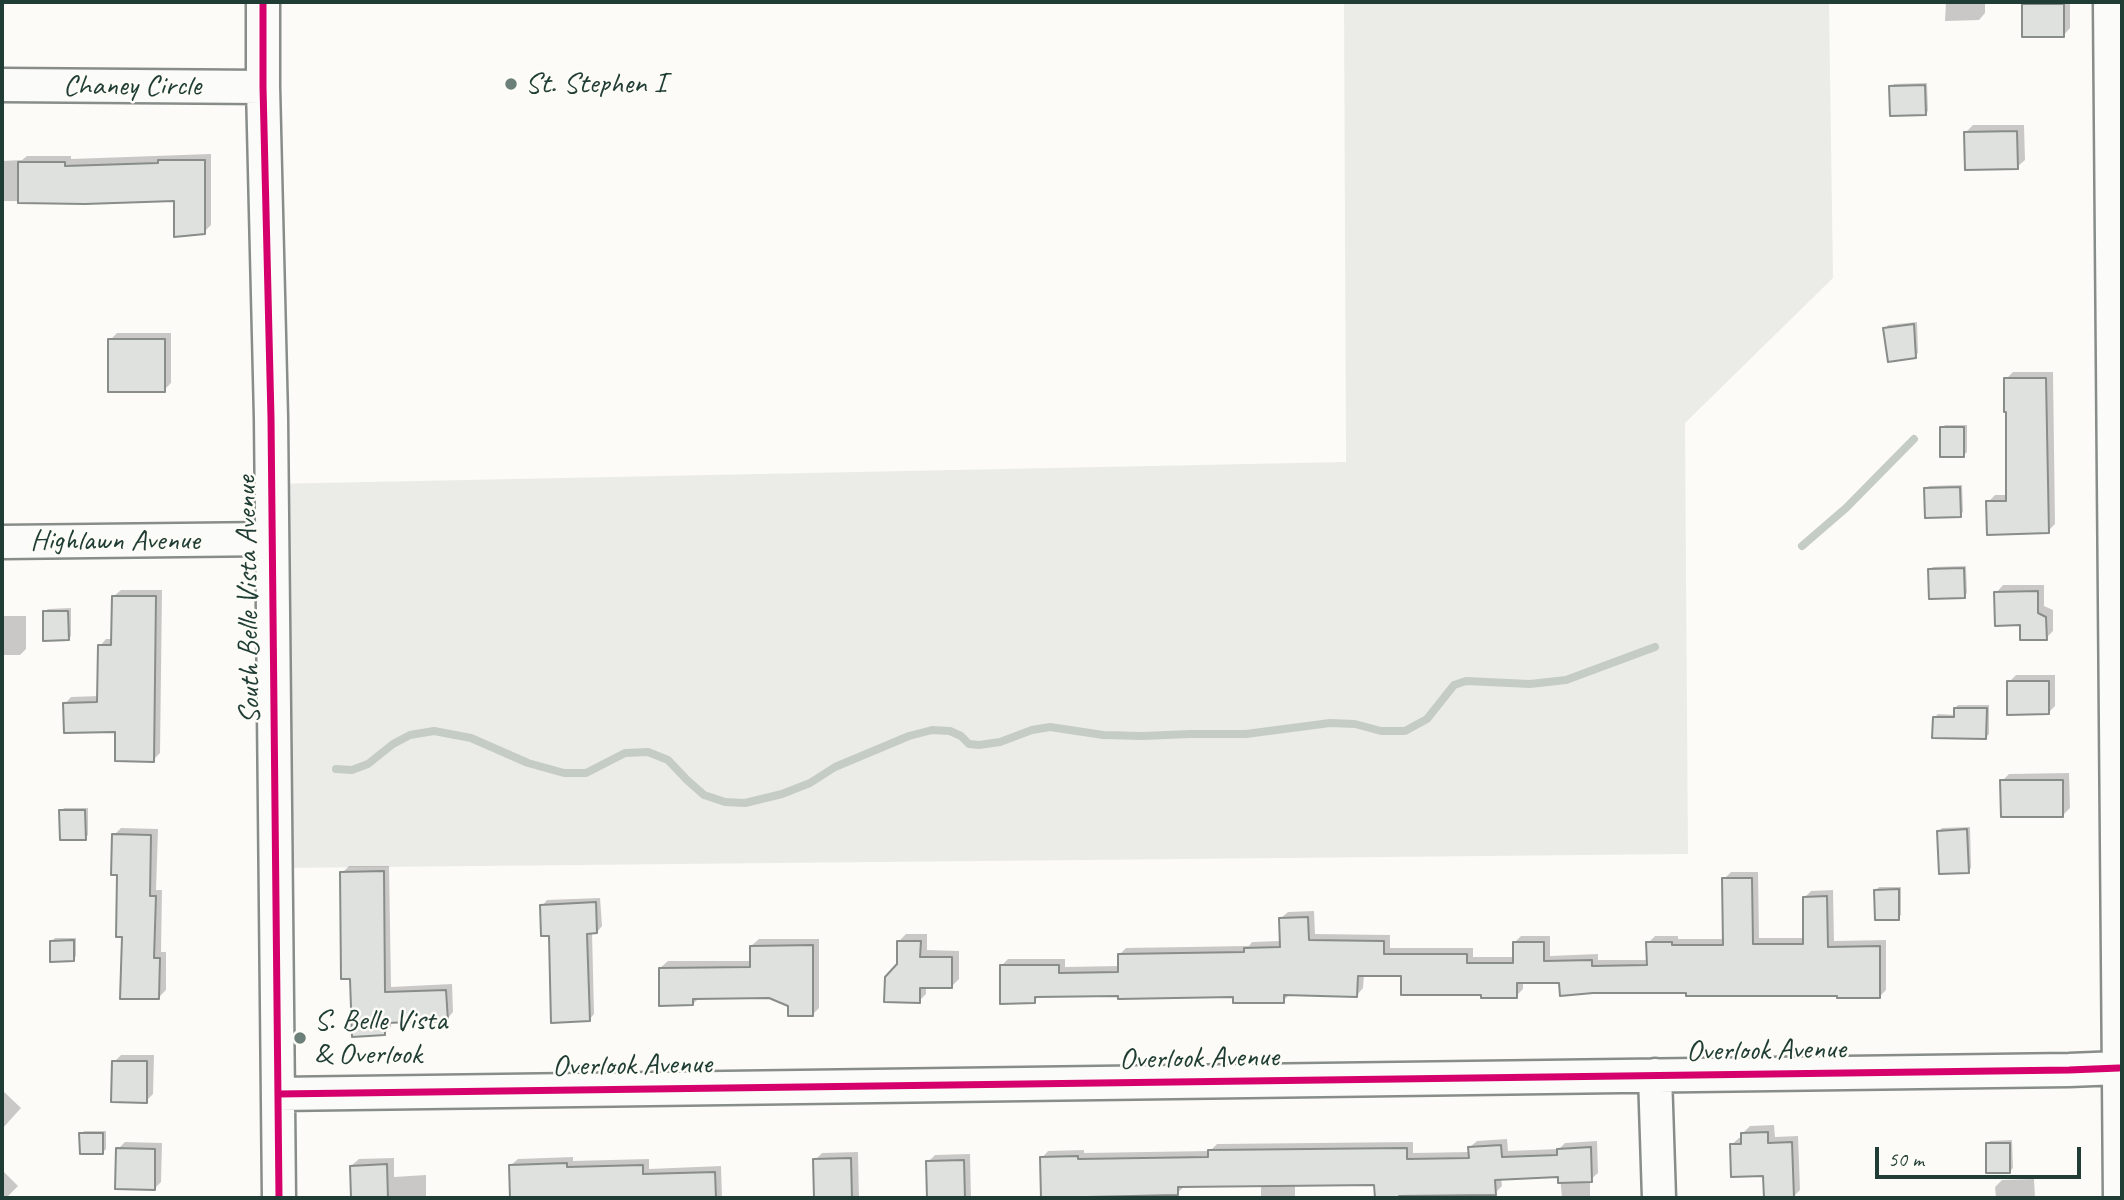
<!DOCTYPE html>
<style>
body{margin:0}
#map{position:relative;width:2124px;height:1200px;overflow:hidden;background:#fcfbf8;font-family:Caveat,sans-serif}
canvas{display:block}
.frame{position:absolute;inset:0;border:4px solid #1f3d34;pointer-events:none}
.scale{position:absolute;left:1875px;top:1147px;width:206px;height:32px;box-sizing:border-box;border:4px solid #1f3d34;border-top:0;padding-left:9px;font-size:21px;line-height:24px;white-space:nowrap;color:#1f3d34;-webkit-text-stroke:5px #fdfcf7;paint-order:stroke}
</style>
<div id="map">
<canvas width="2124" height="1200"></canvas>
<div class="frame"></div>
<div class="scale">50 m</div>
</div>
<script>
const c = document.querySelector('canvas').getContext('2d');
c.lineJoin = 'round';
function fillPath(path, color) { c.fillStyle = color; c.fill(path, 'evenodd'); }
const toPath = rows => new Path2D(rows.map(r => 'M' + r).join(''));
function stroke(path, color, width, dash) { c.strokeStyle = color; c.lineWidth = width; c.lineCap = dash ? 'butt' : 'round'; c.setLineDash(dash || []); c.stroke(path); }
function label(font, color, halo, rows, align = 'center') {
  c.font = font + ' Caveat,sans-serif'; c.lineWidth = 5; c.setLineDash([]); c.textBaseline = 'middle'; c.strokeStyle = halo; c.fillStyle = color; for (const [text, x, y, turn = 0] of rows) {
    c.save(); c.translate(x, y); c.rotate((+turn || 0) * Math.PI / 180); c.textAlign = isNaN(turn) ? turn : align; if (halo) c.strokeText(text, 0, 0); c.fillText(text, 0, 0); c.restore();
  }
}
const green = toPath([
 [1344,2,1829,2,1833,278,1685,423,1688,854,275,868,270,484,1346,462]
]);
const shadow = toPath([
 [1946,2,1985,2,1985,13,1979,20,1945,21],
 [2026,2,2070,2,2070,28,2063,36,2023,5],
 [1927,83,1928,111,1925,114,1891,87,1894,84],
 [1973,125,2024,125,2025,160,2017,167,1965,133],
 [211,154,211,225,204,232,175,199,85,202,2,201,2,161,22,160,27,156,71,156,71,159],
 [1917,322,1918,353,1915,356,1885,329,1888,325],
 [117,333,171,333,171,383,164,390,110,340],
 [2013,372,2053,372,2055,524,2048,531,1988,502,1995,495,2008,495,2006,379],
 [1945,425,1967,425,1967,452,1964,455,1942,428],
 [1962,485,1963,512,1960,515,1926,489,1929,486],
 [1966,566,1967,593,1964,597,1930,570,1933,567],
 [2003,585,2044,585,2044,606,2053,610,2053,631,2046,638,2022,624,1996,593],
 [121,590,162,590,160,753,153,760,117,730,65,704,71,697,99,696,100,646,106,639,113,639,114,596],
 [71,608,71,636,68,639,44,612,48,609],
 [2,616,26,616,26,649,20,655,2,655],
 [2016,675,2055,675,2055,706,2048,713,2009,682],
 [1958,705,1989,705,1989,734,1986,737,1935,717,1938,714,1955,715,1955,708],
 [2069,773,2070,808,2063,815,2002,781,2009,774],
 [64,808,88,808,88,835,85,838,61,811],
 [1970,827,1971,868,1968,871,1939,831,1942,828],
 [121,828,158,829,156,890,162,890,161,952,166,952,166,990,159,997,123,935,114,835],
 [349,866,389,866,391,987,452,984,453,1012,447,1019,391,1021,391,1027,384,1034,352,977,342,873],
 [1731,872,1758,872,1759,938,1805,938,1805,897,1811,891,1833,890,1834,941,1886,940,1886,990,1880,996,1688,992,1561,981,1523,981,1523,989,1516,996,1483,993,1403,975,1364,974,1363,988,1357,995,1291,993,1283,1001,1235,995,1040,995,1034,1001,1001,966,1008,959,1065,959,1065,967,1120,966,1120,954,1126,948,1249,946,1252,942,1281,941,1281,918,1288,912,1314,911,1315,934,1390,935,1390,948,1473,948,1473,957,1514,957,1514,943,1521,936,1550,936,1550,956,1598,954,1598,960,1648,960,1648,943,1655,936,1678,936,1678,939,1725,939,1724,879],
 [1879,887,1901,887,1901,915,1898,918,1876,890],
 [600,898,602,926,597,932,592,932,594,1014,589,1020,550,934,542,906,547,900],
 [906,934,927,934,927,950,959,951,959,979,952,986,926,986,926,994,919,1001,898,964,899,941],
 [55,938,76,938,76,956,73,960,52,941],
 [759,939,819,939,819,1008,812,1015,769,996,699,998,693,1004,660,968,668,961,751,961,751,946],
 [121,1055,154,1055,153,1094,146,1101,114,1062],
 [2,1090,21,1108,2,1129],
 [1774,1125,1775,1137,1798,1136,1800,1190,1793,1197,1731,1145,1739,1138,1743,1138,1743,1133,1750,1126],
 [84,1131,106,1131,106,1149,103,1152,81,1134],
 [1507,1139,1508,1151,1559,1149,1565,1143,1597,1141,1598,1173,1590,1180,1590,1198,1562,1198,1560,1176,1501,1178,1502,1186,1495,1193,1405,1194,1405,1198,1376,1198,1376,1183,1295,1185,1295,1198,1261,1198,1261,1185,1185,1186,1177,1193,1085,1195,1084,1198,1043,1198,1042,1158,1048,1151,1084,1150,1084,1153,1210,1151,1217,1144,1413,1142,1413,1153,1470,1152,1470,1147,1477,1141],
 [2012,1140,2013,1168,2010,1171,1987,1144,1990,1141],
 [125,1142,162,1143,161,1182,154,1189,118,1149],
 [858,1152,859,1198,816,1198,815,1160,822,1153],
 [970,1154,971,1198,929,1198,928,1162,935,1155],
 [573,1157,573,1161,649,1159,649,1169,721,1166,722,1198,512,1198,511,1165,518,1159],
 [394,1158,394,1177,426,1175,426,1198,353,1198,351,1166,359,1159],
 [2,1170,18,1186,6,1198,2,1198],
 [2034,1179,2035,1198,1996,1198,1995,1187,2002,1180]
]);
const stream = toPath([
 [1802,546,1846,508,1914,439],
 [336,769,352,770,368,764,393,744,410,735,434,731,471,738,528,763,564,773,586,773,625,753,648,752,668,760,687,780,704,795,725,802,745,803,782,794,810,783,835,767,909,736,932,730,950,731,961,736,969,744,979,745,1000,742,1032,730,1050,727,1103,735,1142,736,1190,734,1246,734,1330,723,1355,724,1381,731,1405,731,1427,719,1454,685,1466,681,1530,684,1566,680,1655,647]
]);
const building = toPath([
 [2022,4,2064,4,2064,37,2022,37,2022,4],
 [1925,85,1926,115,1890,116,1889,86,1925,85],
 [2017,131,2018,169,1965,170,1964,132,2017,131],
 [158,160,205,160,205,234,174,237,174,201,85,204,18,203,18,162,65,162,65,166,158,163,158,160],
 [1914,324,1916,358,1888,362,1883,328,1914,324],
 [108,339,165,339,165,392,108,392,108,339],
 [2004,378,2046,378,2049,533,1987,535,1986,501,2006,501,2006,412,2004,412,2004,378],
 [1940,427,1964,427,1964,457,1940,457,1940,427],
 [1960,487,1961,517,1925,518,1924,488,1960,487],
 [1964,568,1965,598,1929,599,1928,569,1964,568],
 [2038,591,2038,613,2046,617,2047,640,2020,640,2020,625,1995,626,1994,592,2038,591],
 [112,596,156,596,154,762,115,761,115,732,64,733,63,703,97,702,98,645,111,645,112,596],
 [43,611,68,611,69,640,43,641,43,611],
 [2007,681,2049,681,2049,714,2007,715,2007,681],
 [1954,708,1987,708,1986,739,1932,738,1933,717,1954,717,1954,708],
 [2000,780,2063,780,2063,817,2001,817,2000,780],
 [59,810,85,810,86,840,60,840,59,810],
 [1967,829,1969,873,1939,874,1937,831,1967,829],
 [112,834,151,835,150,896,156,896,154,958,160,958,159,999,120,999,122,937,116,937,117,875,111,875,112,834],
 [384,871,385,992,446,990,448,1021,385,1023,385,1035,352,1037,350,979,341,979,340,872,384,871],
 [1722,878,1752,878,1753,944,1803,944,1803,897,1827,896,1828,947,1880,946,1880,998,1837,998,1837,996,1686,996,1686,993,1593,993,1560,996,1559,983,1517,983,1517,998,1481,998,1481,995,1401,995,1401,976,1358,976,1357,997,1284,995,1284,1003,1233,1003,1233,997,1118,999,1118,996,1035,997,1035,1003,1000,1004,1000,965,1059,965,1059,973,1118,972,1118,954,1244,952,1244,948,1280,947,1279,918,1308,917,1309,940,1384,941,1384,954,1467,954,1467,963,1513,963,1513,942,1544,942,1544,961,1592,960,1592,966,1647,965,1646,942,1672,942,1672,945,1723,945,1722,878],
 [1899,889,1899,920,1875,920,1874,890,1899,889],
 [596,902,597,933,587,934,590,1021,551,1023,549,936,541,936,540,905,596,902],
 [74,940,74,961,50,962,50,941,74,940],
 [897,941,921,941,920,957,952,957,952,988,920,988,920,1003,884,1002,885,977,897,964,897,941],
 [813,945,813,1016,788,1016,788,1006,769,998,693,999,693,1005,659,1006,659,968,750,967,750,946,813,945],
 [112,1061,147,1061,147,1103,111,1102,112,1061],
 [1768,1132,1768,1143,1792,1142,1794,1198,1764,1198,1763,1176,1731,1177,1730,1144,1741,1144,1741,1133,1768,1132],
 [79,1133,103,1133,103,1154,80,1154,79,1133],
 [1986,1143,2010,1143,2010,1173,1986,1173,1986,1143],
 [1501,1145,1502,1157,1557,1155,1557,1149,1591,1147,1592,1182,1558,1183,1558,1177,1495,1180,1496,1195,1399,1196,1399,1198,1375,1198,1374,1185,1178,1187,1178,1195,1041,1198,1040,1157,1078,1156,1078,1159,1208,1157,1208,1150,1407,1148,1407,1159,1469,1158,1468,1147,1501,1145],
 [116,1148,155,1149,155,1190,115,1189,116,1148],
 [851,1158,852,1198,814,1198,813,1159,851,1158],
 [964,1160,965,1198,927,1198,926,1161,964,1160],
 [567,1163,567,1167,643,1165,643,1174,715,1172,716,1198,510,1198,509,1165,567,1163],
 [387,1164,388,1198,351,1198,350,1166,387,1164]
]);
const minor = toPath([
 [263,2,263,87,271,418,279,1198],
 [2110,2,2120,1198],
 [2,85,263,87],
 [2,542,271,539],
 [1655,1075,1659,1198],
 [278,1094,2069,1070,2119,1068]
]);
const cycleway = toPath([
 [263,2,263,87,271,418,279,1198],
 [278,1094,2069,1070,2119,1068]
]);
const markers = [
 [511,84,7,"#6c8079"],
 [300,1038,7,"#6c8079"]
];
const poiNames = [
 ["St. Stephen I",525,84],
 ["S. Belle Vista",314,1021],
 ["& Overlook",314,1055]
];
const streetNames = [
 ["Chaney Circle",132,86],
 ["Highlawn Avenue",115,541],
 ["South Belle Vista Avenue",249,600,-91],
 ["Overlook Avenue",1766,1051,-1],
 ["Overlook Avenue",1199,1059,-1],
 ["Overlook Avenue",632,1066,-1]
];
fillPath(green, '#ebece8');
fillPath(shadow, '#0003');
stroke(stream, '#c5ccc6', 8);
fillPath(building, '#dfe1de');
stroke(building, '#888d8a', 2);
stroke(minor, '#888d8a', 37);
stroke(minor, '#fbfbf9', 32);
stroke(cycleway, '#d6006c', 7);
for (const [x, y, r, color] of markers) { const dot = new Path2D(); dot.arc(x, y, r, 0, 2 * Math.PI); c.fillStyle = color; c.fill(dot); stroke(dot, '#fdfcf7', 2.5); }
label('30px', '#1f3d34', '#fdfcf7', poiNames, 'left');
label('30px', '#1f3d34', '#fdfcf7', streetNames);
</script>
